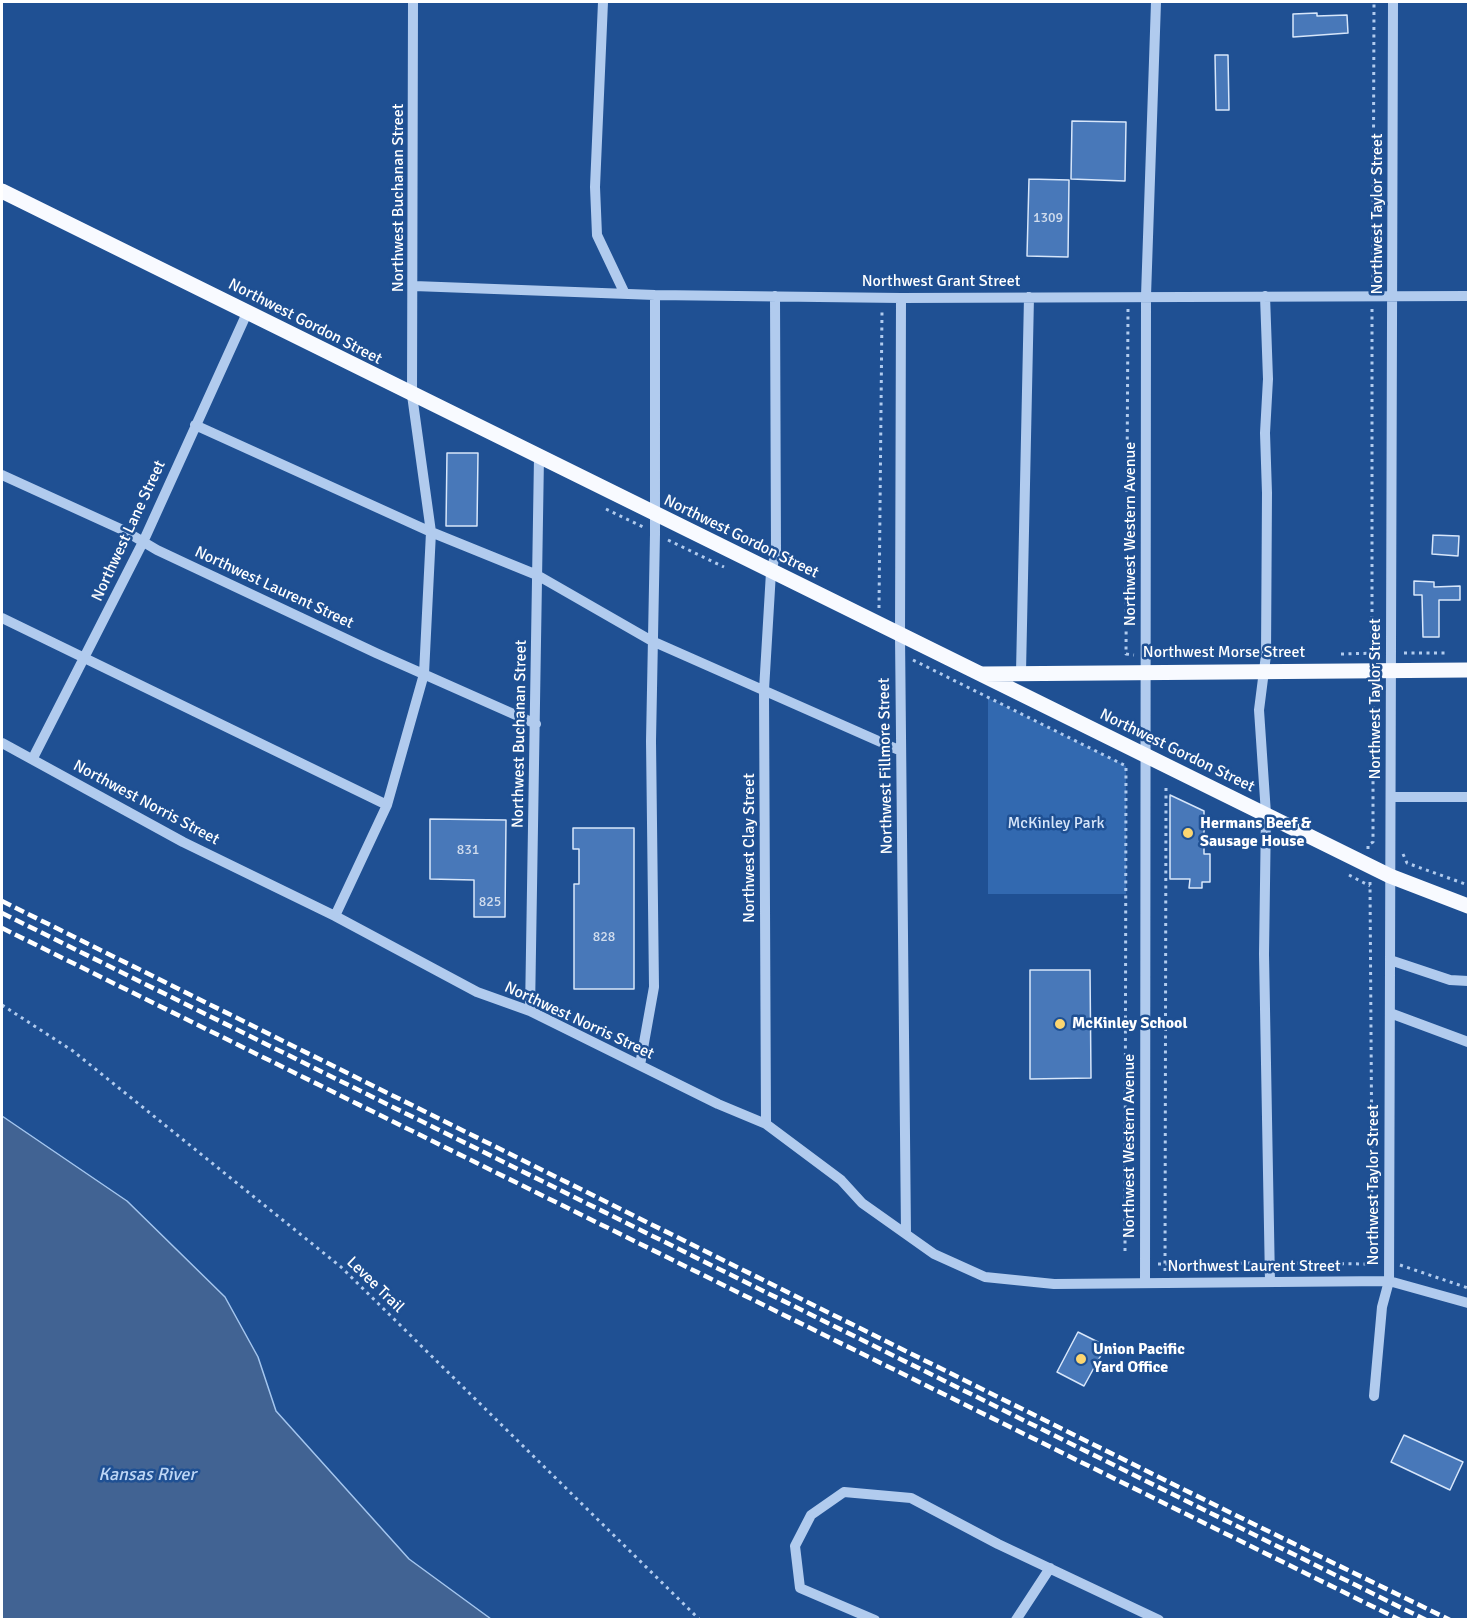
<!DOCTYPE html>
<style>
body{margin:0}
#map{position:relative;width:1470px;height:1621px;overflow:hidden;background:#1f5093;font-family:Signika,sans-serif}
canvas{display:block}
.frame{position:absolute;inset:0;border:3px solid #fff;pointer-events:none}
</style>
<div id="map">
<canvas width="1470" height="1621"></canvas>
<div class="frame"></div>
</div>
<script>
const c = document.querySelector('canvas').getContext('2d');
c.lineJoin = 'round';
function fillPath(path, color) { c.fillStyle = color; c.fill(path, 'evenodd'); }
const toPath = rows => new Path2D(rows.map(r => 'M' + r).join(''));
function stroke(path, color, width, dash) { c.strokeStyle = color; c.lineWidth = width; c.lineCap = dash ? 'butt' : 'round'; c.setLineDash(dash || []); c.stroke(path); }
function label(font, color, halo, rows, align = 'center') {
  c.font = font + ' Signika,sans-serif'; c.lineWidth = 5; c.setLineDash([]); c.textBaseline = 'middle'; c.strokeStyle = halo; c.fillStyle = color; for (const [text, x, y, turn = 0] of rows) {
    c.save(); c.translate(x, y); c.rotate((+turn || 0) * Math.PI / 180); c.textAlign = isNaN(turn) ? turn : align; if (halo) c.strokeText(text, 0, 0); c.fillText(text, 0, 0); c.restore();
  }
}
const green = toPath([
 [988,698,1126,766,1126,894,988,894]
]);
const water = toPath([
 [2,1116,127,1201,225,1297,258,1357,276,1411,409,1559,491,1619,2,1619,2,1116]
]);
const building = toPath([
 [1317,13,1317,16,1347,15,1348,33,1293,37,1293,14,1317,13],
 [1215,55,1228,55,1229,110,1216,110,1215,55],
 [1072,121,1126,122,1125,181,1071,179,1072,121],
 [1029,179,1069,180,1068,257,1027,256,1029,179],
 [447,453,478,453,477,526,446,526,447,453],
 [1433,535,1459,536,1458,556,1432,554,1433,535],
 [1414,581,1434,582,1434,587,1460,586,1460,600,1439,600,1439,637,1423,637,1422,595,1414,595,1414,581],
 [1170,795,1204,811,1204,854,1210,854,1210,882,1202,882,1202,888,1189,888,1190,879,1170,879,1170,795],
 [430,819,506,820,505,917,474,917,474,880,430,879,430,819],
 [573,828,634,828,634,989,574,989,574,884,579,884,579,849,573,849,573,828],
 [1030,970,1090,970,1091,1078,1030,1079,1030,970],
 [1078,1332,1106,1346,1084,1386,1057,1372,1078,1332],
 [1404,1435,1463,1462,1450,1490,1391,1462,1404,1435]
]);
const path = toPath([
 [1373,285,1374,2],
 [1128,309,1126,654,1134,655],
 [1372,309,1372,657],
 [606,509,643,527],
 [668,540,724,567],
 [879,608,882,311],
 [1404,653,1446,653],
 [1341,654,1380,653],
 [1158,655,1197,655],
 [913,660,1126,766,1125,1255],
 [1368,849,1368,845,1373,842,1373,684],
 [1403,854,1407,863,1468,885],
 [1349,875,1370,886],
 [1370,882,1372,1182,1369,1264,1376,1263],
 [2,1005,73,1051,341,1267,700,1620],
 [1281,1263,1369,1264],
 [1158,1264,1256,1263],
 [1400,1265,1468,1288],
 [1165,1271,1166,784]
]);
const minor = toPath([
 [603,2,595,187,597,235,625,294],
 [414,286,655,295,901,298,1468,296],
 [1265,296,1268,379,1265,433,1267,493,1266,655,1259,710,1266,814,1264,954,1270,1282],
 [901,298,900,636,906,1233],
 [195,425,431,532,537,575,652,641,901,751],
 [2,475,125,531,157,550,376,653,536,724],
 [2,618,387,805],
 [1021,672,1029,297],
 [2,743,183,842,335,916,477,992,530,1011,718,1104,766,1124,841,1180,862,1203,934,1254,985,1277,1054,1284,1389,1281,1468,1303],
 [33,758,144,540,247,313],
 [1391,797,1468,797],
 [335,916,387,805,424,674,431,532,412,395,413,2],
 [1390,960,1450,980,1468,981],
 [530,1011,539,457],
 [1390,1013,1468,1042],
 [640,1065,654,987,651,741,655,534,655,295],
 [766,1124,764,690,771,572,776,552,775,296],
 [1145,1282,1146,296,1156,2],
 [1374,1396,1382,1307,1389,1281,1393,2],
 [875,1620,800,1588,795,1546,811,1515,844,1492,911,1498,998,1544,1159,1620],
 [1016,1620,1050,1568]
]);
const major = toPath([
 [2,191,1390,876,1468,906],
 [983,674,1468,670]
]);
const rail = toPath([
 [2,901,1221,1508,1450,1620],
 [2,913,1426,1620],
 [2,928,1400,1620]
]);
const markers = [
 [1188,833,6,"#fcd671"],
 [1060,1024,6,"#fcd671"],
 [1081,1359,6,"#fcd671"]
];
const numberNames = [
 ["1309",1048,218],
 ["831",468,850],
 ["825",490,902],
 ["828",604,937]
];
const streetNames = [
 ["Northwest Buchanan Street",399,198,-90],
 ["Northwest Taylor Street",1378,214,-90],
 ["Northwest Grant Street",941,282],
 ["Northwest Gordon Street",305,322,27],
 ["Northwest Lane Street",129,531,-65],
 ["Northwest Western Avenue",1131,534,-90],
 ["Northwest Gordon Street",741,537,26],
 ["Northwest Laurent Street",274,588,25],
 ["Northwest Morse Street",1224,653],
 ["Northwest Taylor Street",1376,699,-90],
 ["Northwest Buchanan Street",520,734,-89],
 ["Northwest Gordon Street",1177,751,26],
 ["Northwest Fillmore Street",886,766,-91],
 ["Northwest Norris Street",146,803,28],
 ["Northwest Clay Street",750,848,-90],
 ["Northwest Norris Street",579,1021,25],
 ["Northwest Western Avenue",1130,1146,-90],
 ["Northwest Taylor Street",1374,1185,-90],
 ["Northwest Laurent Street",1254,1267],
 ["Levee Trail",375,1285,44]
];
const parkNames = [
 ["McKinley Park",1056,824]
];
const poiNames = [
 ["Hermans Beef &",1200,824],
 ["Sausage House",1200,842],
 ["McKinley School",1072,1024],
 ["Union Pacific",1093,1350],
 ["Yard Office",1093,1368]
];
const waterNames = [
 ["Kansas River",147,1475]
];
fillPath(green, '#3269b0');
fillPath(water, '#416393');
stroke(water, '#a4c6ef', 1.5);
fillPath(building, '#4878b9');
stroke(building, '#d7e6fa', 1.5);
stroke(path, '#b1cbee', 3, [3, 4.5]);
stroke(minor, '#b1cbee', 10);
stroke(major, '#f8faff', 15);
stroke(rail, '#fff', 4.5, [10, 4.5]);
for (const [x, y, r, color] of markers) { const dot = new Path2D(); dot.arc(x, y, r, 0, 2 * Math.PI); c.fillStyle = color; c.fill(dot); stroke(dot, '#1f5093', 2); }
label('14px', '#d1ddee', null, numberNames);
label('16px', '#fff', '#1f5093', streetNames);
label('16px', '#d7e6fa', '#1f5093', parkNames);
label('bold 16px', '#fff', '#1f5093', poiNames, 'left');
label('italic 18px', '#bdd6f5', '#1f5093', waterNames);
</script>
